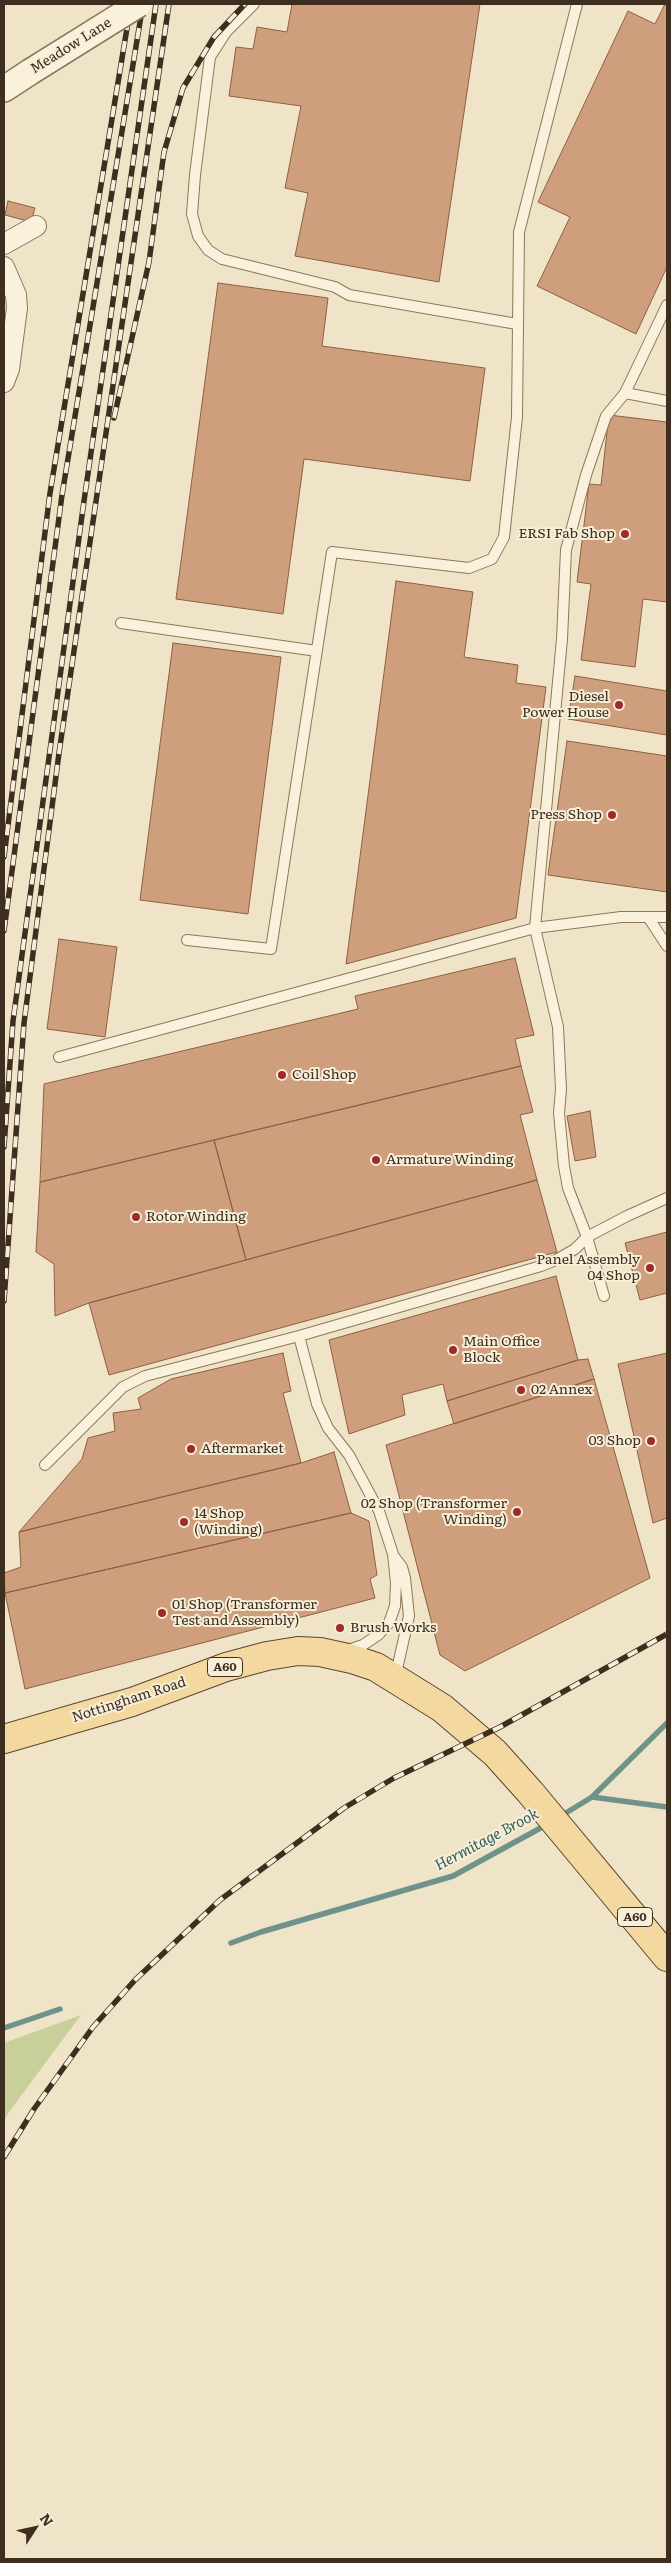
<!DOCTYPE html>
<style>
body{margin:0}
#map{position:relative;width:671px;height:2563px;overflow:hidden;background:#f0e4c8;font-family:Literata,serif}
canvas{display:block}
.frame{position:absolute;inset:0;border:5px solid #3d2e20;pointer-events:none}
.north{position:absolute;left:10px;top:2503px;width:50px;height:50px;-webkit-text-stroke:4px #f7eed8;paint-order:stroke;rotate:55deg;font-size:14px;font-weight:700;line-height:20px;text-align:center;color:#3d2e20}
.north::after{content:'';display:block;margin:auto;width:18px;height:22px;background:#3d2e20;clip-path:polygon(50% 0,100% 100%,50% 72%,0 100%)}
</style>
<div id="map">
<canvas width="671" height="2563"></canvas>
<div class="frame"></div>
<div class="north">N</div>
</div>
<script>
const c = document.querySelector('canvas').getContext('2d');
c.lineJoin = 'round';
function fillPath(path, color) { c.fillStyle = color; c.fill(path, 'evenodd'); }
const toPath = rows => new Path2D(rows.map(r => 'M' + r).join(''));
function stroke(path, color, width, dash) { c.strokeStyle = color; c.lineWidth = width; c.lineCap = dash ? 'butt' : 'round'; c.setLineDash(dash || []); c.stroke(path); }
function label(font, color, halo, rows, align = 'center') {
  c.font = font + ' Literata,serif'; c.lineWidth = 4; c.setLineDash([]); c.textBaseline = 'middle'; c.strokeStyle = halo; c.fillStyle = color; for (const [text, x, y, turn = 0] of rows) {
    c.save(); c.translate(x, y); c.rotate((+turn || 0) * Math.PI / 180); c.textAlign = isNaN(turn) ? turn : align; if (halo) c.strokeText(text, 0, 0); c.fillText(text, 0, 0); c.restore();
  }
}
const green = toPath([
 [81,2015,9,2112,4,2121,4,2043]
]);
const stream = toPath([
 [592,1797,667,1723],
 [561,1816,592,1797,667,1807],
 [231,1943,261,1932,453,1876,546,1825],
 [4,2028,60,2009]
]);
const building = toPath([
 [292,4,480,4,439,282,295,256,308,193,285,188,301,106,229,96,236,47,253,49,257,27,287,32,292,4],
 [665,4,667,4,667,267,636,334,537,286,570,217,538,202,628,11,655,24,665,4],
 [8,201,35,208,31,222,5,215,8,201],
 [218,283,328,298,322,346,485,368,470,481,304,459,283,614,176,599,218,283],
 [609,415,667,422,667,602,643,599,635,667,581,660,591,584,577,582,589,484,601,485,609,415],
 [396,581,473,592,464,657,518,665,516,683,546,687,516,918,346,964,396,581],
 [173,643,281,657,248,914,140,900,173,643],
 [575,676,667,691,667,735,568,719,575,676],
 [567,741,667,756,667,892,548,875,567,741],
 [59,939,117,947,105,1037,47,1029,59,939],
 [515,958,534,1035,515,1039,521,1066,40,1182,44,1084,358,1009,355,996,515,958],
 [521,1066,533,1112,520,1115,537,1180,246,1260,214,1140,521,1066],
 [590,1111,596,1157,575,1161,567,1116,590,1111],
 [214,1140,246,1260,89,1303,55,1316,54,1264,36,1252,40,1182,214,1140],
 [537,1180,557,1252,109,1375,89,1303,537,1180],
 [667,1232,667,1293,640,1300,625,1243,667,1232],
 [556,1276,578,1360,447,1401,443,1384,402,1395,405,1415,349,1434,329,1340,556,1276],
 [283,1353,291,1391,283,1393,301,1463,19,1532,82,1459,88,1438,115,1431,113,1413,141,1409,138,1398,171,1379,283,1353],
 [667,1353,667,1518,653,1523,618,1364,667,1353],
 [588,1359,594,1379,454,1424,447,1401,578,1360,588,1359],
 [594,1379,650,1578,465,1671,440,1655,386,1445,594,1379],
 [334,1452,351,1513,5,1593,4,1573,21,1567,19,1532,301,1463,334,1452],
 [351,1513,369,1521,377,1575,370,1579,375,1598,25,1689,5,1593,351,1513]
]);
const service = toPath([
 [254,4,226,32,210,57,195,175,192,214,198,236,208,250,222,259,335,287,349,295,517,324],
 [625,393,667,401],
 [121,623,317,651],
 [648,917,667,946],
 [187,940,271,949,332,552,469,568,492,559,504,537,517,417,519,232,577,4],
 [59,1057,535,928,621,917,667,917],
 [604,1296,587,1237,568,1188,564,1166,559,1113,561,1089,558,1027,535,928,562,639,566,550,586,475,606,416,625,393,667,305],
 [299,1336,317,1404,328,1428,349,1455,379,1511,393,1554,396,1583,395,1606,389,1623,378,1635,363,1645,345,1651],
 [45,1465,123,1387,145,1376,299,1336,541,1266,556,1260,575,1249,587,1237,627,1216,667,1198],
 [393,1555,402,1567,405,1578,409,1616,395,1678]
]);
const minor = toPath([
 [4,244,36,226],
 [4,267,16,295,17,308,9,369,4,382]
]);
const tertiary = toPath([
 [4,89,30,72]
]);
const primary = toPath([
 [4,1739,132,1702,226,1667,267,1656,298,1651,320,1652,352,1659,376,1667,442,1708,495,1753,530,1792,667,1957]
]);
const rail = toPath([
 [114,418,149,262,164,152,183,88,214,37,245,4],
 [4,857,50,493,131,4],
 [4,931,62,495,143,4],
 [4,1147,13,1021,84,501,156,4],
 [4,1301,24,1023,59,753,169,4],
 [4,2157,34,2109,93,2027,135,1980,220,1900,344,1808,394,1778,500,1727,667,1634]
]);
const tertiaryBridge = toPath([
 [30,72,139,4]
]);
const markers = [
 [625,534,5,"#9e2a2b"],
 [619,705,5,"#9e2a2b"],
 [612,815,5,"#9e2a2b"],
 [282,1075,5,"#9e2a2b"],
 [376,1160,5,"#9e2a2b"],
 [136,1217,5,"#9e2a2b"],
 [650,1268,5,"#9e2a2b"],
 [453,1350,5,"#9e2a2b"],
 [521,1390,5,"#9e2a2b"],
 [651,1441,5,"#9e2a2b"],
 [191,1449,5,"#9e2a2b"],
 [517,1512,5,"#9e2a2b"],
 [184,1522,5,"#9e2a2b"],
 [162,1613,5,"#9e2a2b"],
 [340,1628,5,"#9e2a2b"]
];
const shields = [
 [225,1667,35],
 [635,1917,35]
];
const shieldNames = [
 ["A60",225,1667],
 ["A60",635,1917]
];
const streetNames = [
 ["Meadow Lane",71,46,-32],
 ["Nottingham Road",129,1700,-18]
];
const poiNames = [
 ["ERSI Fab Shop",615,534,"right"],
 ["Diesel",609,697,"right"],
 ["Power House",609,713,"right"],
 ["Press Shop",602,815,"right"],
 ["Coil Shop",292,1075],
 ["Armature Winding",386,1160],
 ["Rotor Winding",146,1217],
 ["Panel Assembly",640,1260,"right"],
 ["04 Shop",640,1276,"right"],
 ["Main Office",463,1342],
 ["Block",463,1358],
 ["02 Annex",531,1390],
 ["03 Shop",641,1441,"right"],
 ["Aftermarket",201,1449],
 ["02 Shop (Transformer",507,1504,"right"],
 ["Winding)",507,1520,"right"],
 ["14 Shop",194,1514],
 ["(Winding)",194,1530],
 ["01 Shop (Transformer",172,1605],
 ["Test and Assembly)",172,1621],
 ["Brush Works",350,1628]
];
const waterNames = [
 ["Hermitage Brook",487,1840,-28]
];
fillPath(green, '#c9cf9b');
stroke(stream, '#6f938a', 5.5);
fillPath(building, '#cf9f7d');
stroke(building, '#8d5f41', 1);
stroke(service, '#8d765c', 12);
stroke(minor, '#8d765c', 22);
stroke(tertiary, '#8d765c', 28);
stroke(primary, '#5b4430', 30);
stroke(service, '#faf1dc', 10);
stroke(minor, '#faf1dc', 20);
stroke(tertiary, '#faf1dc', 25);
stroke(primary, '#f3d9a0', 28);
stroke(rail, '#3d2e20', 5.5);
stroke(rail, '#f7eed8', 4, [11]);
stroke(tertiaryBridge, '#8d765c', 28, []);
stroke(tertiaryBridge, '#faf1dc', 25);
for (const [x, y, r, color] of markers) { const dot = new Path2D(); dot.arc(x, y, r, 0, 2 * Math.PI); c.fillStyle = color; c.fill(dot); stroke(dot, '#f7eed8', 2); }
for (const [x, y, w] of shields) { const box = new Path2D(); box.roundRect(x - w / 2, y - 9.5, w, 19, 4); c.fillStyle = '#f7eed8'; c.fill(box); stroke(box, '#3d2e20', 1); }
label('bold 12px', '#3d2e20', null, shieldNames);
label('14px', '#3d2e20', '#f7eed8', streetNames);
label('14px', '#3d2e20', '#f7eed8', poiNames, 'left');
label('italic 15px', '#2f5d5a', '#f7eed8', waterNames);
</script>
